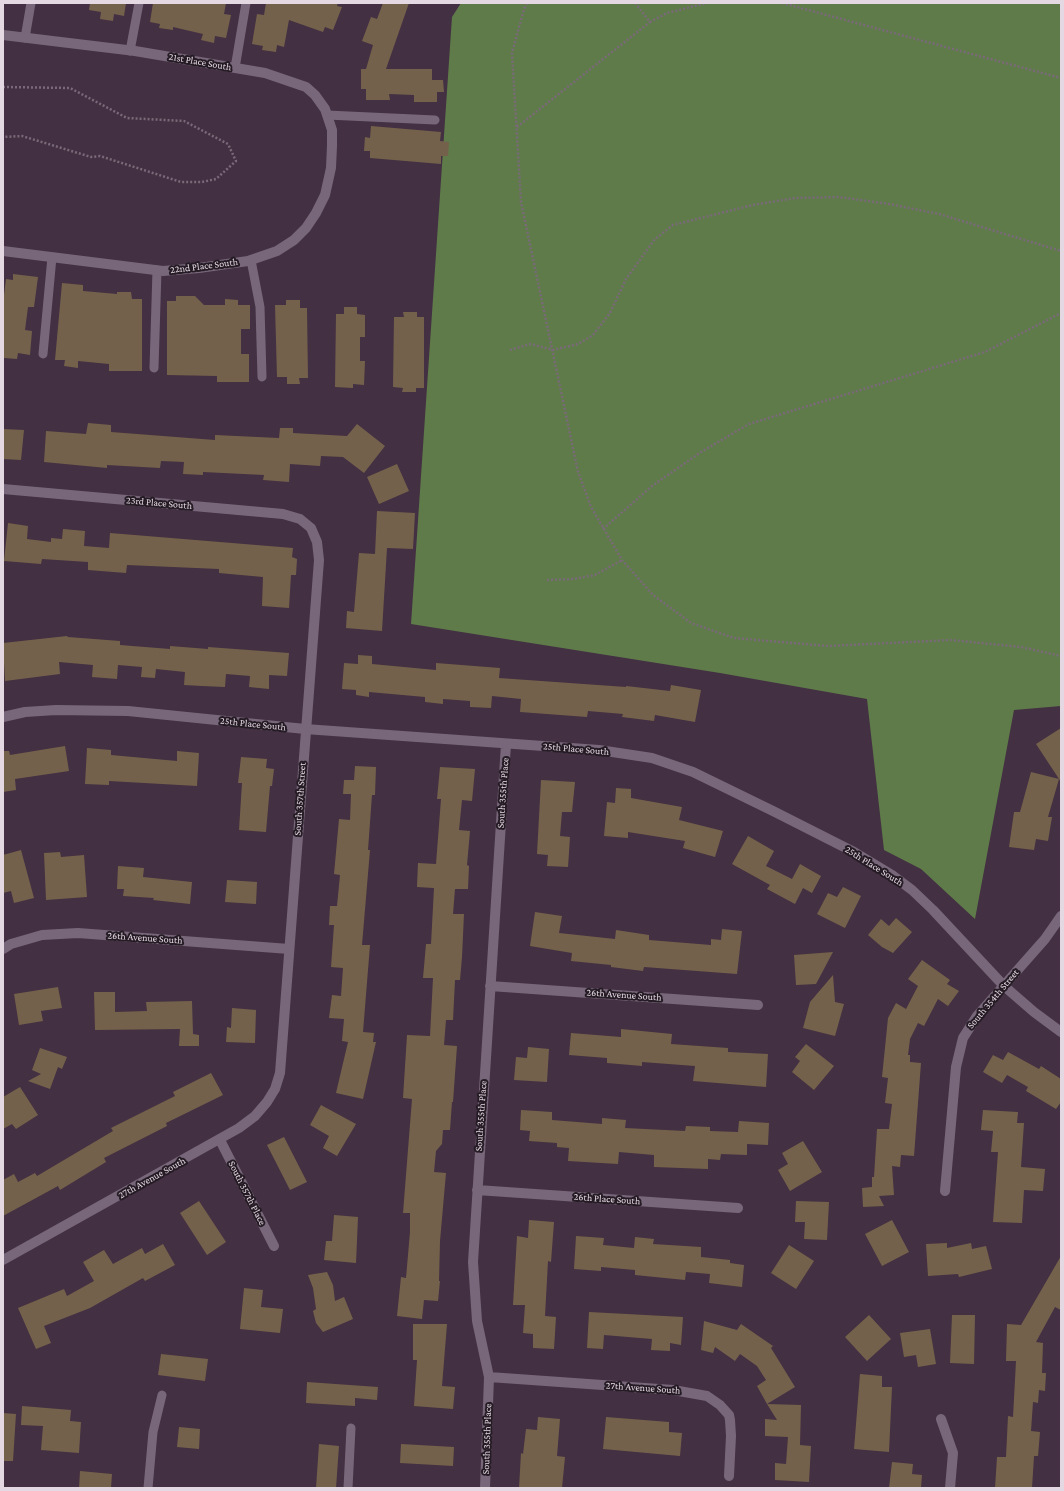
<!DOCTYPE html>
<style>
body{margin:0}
#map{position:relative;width:1064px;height:1491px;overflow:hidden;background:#433042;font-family:"Crimson Pro",serif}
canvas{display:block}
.frame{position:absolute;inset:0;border:4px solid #e4d8e3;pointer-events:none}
</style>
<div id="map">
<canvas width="1064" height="1491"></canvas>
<div class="frame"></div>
</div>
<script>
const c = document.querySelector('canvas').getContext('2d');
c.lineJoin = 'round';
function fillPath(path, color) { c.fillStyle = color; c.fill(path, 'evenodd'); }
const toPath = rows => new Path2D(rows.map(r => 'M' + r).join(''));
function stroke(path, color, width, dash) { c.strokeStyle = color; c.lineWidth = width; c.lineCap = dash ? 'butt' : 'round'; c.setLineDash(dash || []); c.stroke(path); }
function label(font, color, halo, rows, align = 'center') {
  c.font = font + ' "Crimson Pro",serif'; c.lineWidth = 4; c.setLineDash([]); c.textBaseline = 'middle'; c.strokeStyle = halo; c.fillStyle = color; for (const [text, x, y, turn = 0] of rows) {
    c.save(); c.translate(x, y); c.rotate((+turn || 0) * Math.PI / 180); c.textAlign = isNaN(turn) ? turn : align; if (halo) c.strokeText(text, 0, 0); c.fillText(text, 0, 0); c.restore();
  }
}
const forest = toPath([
 [461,3,1061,3,1061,706,1014,710,975,919,921,869,884,850,867,699,720,673,411,624,452,17]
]);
const building = toPath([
 [90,3,126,3,124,16,114,14,113,21,100,19,101,12,89,10],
 [153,3,226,3,224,14,231,15,226,38,215,36,214,43,201,40,203,34,173,27,173,30,159,28,160,24,150,22],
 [266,3,338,3,337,6,342,7,333,30,325,27,323,32,289,20,284,47,277,45,276,52,262,50,263,46,252,44,257,14,264,15],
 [383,3,409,3,386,69,432,69,432,80,443,80,444,92,437,92,437,102,414,102,414,95,389,94,390,100,366,100,366,89,361,89,361,69,366,69,373,45,362,41,371,17,377,19],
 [371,126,441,132,440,141,449,142,448,156,441,156,441,164,370,158,370,151,364,151,365,137,370,138],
 [13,274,38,277,34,307,28,307,25,330,32,331,30,355,18,353,17,359,4,358,4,353,3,353,3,303,6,279,13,280],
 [62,283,83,285,83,291,117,294,117,292,131,292,132,299,142,299,142,371,109,371,109,364,78,361,78,368,64,366,65,360,55,360],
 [176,296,195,296,204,305,225,305,225,299,238,300,238,305,250,305,250,329,241,329,241,354,249,354,249,382,217,382,217,376,167,375,167,301,176,301],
 [286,300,300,300,300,308,307,308,308,378,299,378,300,384,287,384,287,377,277,377,275,305,286,305],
 [344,307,357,307,357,314,365,315,365,337,360,337,360,361,365,361,364,385,353,384,353,388,335,387,336,314,344,314],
 [403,312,417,312,417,317,424,317,424,388,416,388,416,392,402,392,403,388,393,387,394,317,404,317],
 [88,423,111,425,111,432,215,440,215,435,279,438,280,428,293,428,293,433,347,436,357,424,385,446,364,473,343,457,321,456,320,466,290,464,289,482,263,480,264,475,203,472,203,475,183,474,184,462,161,461,160,468,107,465,107,468,44,462,46,431,86,434],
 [3,429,24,430,21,460,3,459],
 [397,464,409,491,379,504,367,477],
 [377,511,415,513,413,549,387,548,382,631,346,628,347,611,354,612,359,553,375,554],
 [8,523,28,526,27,539,51,542,51,538,62,539,63,529,85,531,84,546,109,548,110,533,293,548,292,557,297,559,296,575,291,575,289,608,262,606,263,577,219,573,219,569,127,565,126,573,88,570,88,562,42,559,41,564,4,561],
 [67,636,68,637,120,641,120,645,170,649,170,646,208,649,208,647,289,653,287,676,269,675,269,689,249,687,250,676,226,674,225,687,202,686,184,685,185,672,156,669,155,678,141,677,142,667,118,665,117,679,92,677,93,665,59,662,60,674,5,681,3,643],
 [358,655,372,656,372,664,436,670,436,663,500,668,499,678,626,687,626,686,670,691,671,685,701,690,695,722,655,715,654,721,622,717,623,714,588,711,587,717,520,712,521,699,492,696,491,708,470,707,470,701,443,699,443,704,425,702,425,697,369,692,369,697,356,695,356,690,342,689,344,663,358,664],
 [1061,728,1061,782,1036,744],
 [65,746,69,771,15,779,16,790,3,792,3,751,9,751,10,755],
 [87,748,111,750,111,755,177,761,177,751,199,753,197,786,109,781,109,785,85,784],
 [241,757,267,759,266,768,274,769,272,786,270,786,266,832,239,830,242,783,238,783],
 [355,766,376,767,375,795,372,795,368,850,370,850,362,945,370,945,363,1032,374,1033,373,1042,376,1042,363,1099,336,1093,348,1042,342,1041,344,1019,329,1018,332,995,341,996,343,968,331,967,334,925,329,925,330,906,337,906,340,875,334,874,339,819,350,820,351,794,343,794,344,780,354,780],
 [440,767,475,769,472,801,462,800,459,830,470,831,467,865,469,866,468,889,455,889,453,914,464,914,462,957,460,980,455,980,453,1020,446,1020,444,1045,457,1046,453,1102,452,1102,450,1130,443,1130,442,1144,436,1151,434,1172,446,1173,440,1241,439,1281,440,1281,438,1301,424,1300,422,1319,397,1316,401,1277,406,1278,410,1232,410,1213,403,1213,412,1099,403,1098,407,1035,430,1036,433,978,423,978,426,944,431,944,434,888,417,887,418,863,436,864,441,799,437,799],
 [1031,772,1059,779,1048,817,1052,817,1048,841,1036,839,1034,850,1009,847,1014,812,1020,812],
 [541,780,575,782,572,812,562,812,560,836,570,837,568,867,547,866,548,855,537,854],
 [616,788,631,789,631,798,682,807,679,820,723,831,715,857,683,848,685,841,628,832,628,838,604,836,607,802,615,803],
 [748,836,774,851,766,866,792,879,800,864,821,876,812,893,803,888,795,904,767,889,770,885,732,864],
 [21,850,34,898,14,903,11,891,3,893,3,855],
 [60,852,61,857,84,855,87,897,46,900,44,853],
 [118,866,144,868,143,877,192,882,190,904,153,900,154,898,123,896,124,889,117,889],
 [227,880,257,882,256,904,225,902],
 [843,887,861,896,845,928,817,914,828,893,837,897],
 [535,912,562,916,559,933,615,939,616,930,649,935,649,940,711,945,711,939,721,940,722,929,742,931,737,974,644,967,643,971,611,967,611,965,571,961,572,953,530,946],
 [896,918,912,932,893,953,882,947,868,935,881,919,889,926],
 [833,952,816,984,796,985,794,955],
 [922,960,950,980,947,984,959,991,948,1006,938,999,924,1026,918,1023,910,1039,908,1055,910,1055,910,1062,921,1063,914,1156,901,1155,900,1167,892,1166,894,1195,879,1196,884,1206,863,1207,862,1188,872,1187,872,1177,874,1177,877,1129,889,1129,892,1104,885,1103,888,1078,882,1077,888,1018,896,1003,906,1009,918,986,908,979],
 [833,975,835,1002,844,1004,835,1036,803,1028,810,1002],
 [58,987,62,1008,41,1011,43,1021,19,1025,14,994],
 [94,992,115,992,115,1012,147,1011,146,1002,192,1001,193,1034,199,1035,199,1046,179,1046,180,1029,95,1030],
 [232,1008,256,1010,255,1043,226,1042,227,1027,231,1028],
 [621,1029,672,1034,671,1044,728,1048,728,1052,768,1054,766,1087,693,1081,695,1066,642,1062,642,1066,607,1063,607,1058,569,1055,571,1033,621,1037],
 [806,1044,834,1066,814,1090,792,1072,800,1061,795,1057],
 [528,1047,549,1049,547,1082,514,1080,516,1057,527,1058],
 [40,1048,67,1057,62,1069,58,1067,50,1089,28,1081,41,1074,32,1070],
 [1008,1052,1039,1069,1041,1066,1061,1079,1061,1102,1056,1109,1026,1091,1028,1087,1007,1075,1002,1083,983,1072,993,1055,1003,1060],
 [211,1073,223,1095,166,1123,167,1126,104,1158,106,1162,60,1190,58,1186,3,1216,3,1180,14,1174,18,1182,35,1173,37,1176,113,1131,111,1128,175,1096,173,1092],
 [20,1087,38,1115,16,1129,12,1124,3,1129,3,1097],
 [321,1105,356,1124,337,1156,323,1148,329,1136,310,1125],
 [521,1110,552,1112,552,1120,602,1124,602,1118,626,1120,625,1128,685,1131,686,1126,710,1127,710,1131,738,1132,739,1121,769,1123,768,1145,747,1144,747,1155,721,1154,720,1160,708,1159,708,1169,654,1167,654,1155,619,1152,618,1164,568,1161,569,1148,557,1147,557,1143,529,1141,530,1131,520,1130],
 [983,1110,1018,1112,1017,1123,1024,1123,1021,1167,1045,1169,1043,1191,1024,1190,1022,1223,993,1222,998,1152,991,1152,993,1131,981,1130],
 [284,1137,307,1182,290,1190,267,1145],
 [803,1141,822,1172,790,1191,778,1170,788,1164,782,1153],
 [199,1201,226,1242,207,1255,180,1213],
 [796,1201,829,1202,827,1240,804,1239,805,1222,795,1222],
 [334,1215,358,1217,356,1263,324,1260,326,1241,332,1241],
 [529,1220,554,1222,551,1262,548,1261,545,1316,556,1317,554,1349,533,1348,533,1334,523,1333,525,1305,513,1305,517,1236,528,1238],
 [892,1220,909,1252,882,1266,865,1234],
 [576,1236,604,1238,603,1245,634,1248,635,1237,654,1239,653,1244,701,1247,701,1257,730,1260,730,1263,744,1265,742,1287,709,1283,710,1274,686,1272,685,1280,635,1275,635,1270,601,1267,601,1271,574,1269],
 [947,1243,947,1248,971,1243,972,1249,986,1246,992,1269,959,1277,958,1274,928,1276,926,1244],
 [163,1244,175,1265,145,1281,143,1278,90,1308,44,1326,51,1343,36,1349,18,1308,64,1289,67,1296,94,1281,83,1262,104,1250,113,1264,142,1248,145,1254],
 [789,1245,814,1261,796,1289,771,1273],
 [1061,1256,1061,1310,1055,1307,1036,1342,1043,1343,1042,1373,1046,1373,1045,1391,1039,1390,1038,1403,1033,1402,1031,1431,1040,1432,1038,1456,1034,1456,1032,1488,995,1488,997,1457,1006,1457,1008,1416,1013,1417,1016,1361,1006,1361,1007,1324,1021,1325],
 [327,1272,333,1285,335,1301,344,1297,353,1319,323,1332,316,1323,313,1311,316,1309,313,1288,308,1275],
 [244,1288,263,1290,261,1307,283,1309,280,1333,240,1329],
 [589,1312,683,1317,681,1345,670,1343,670,1351,651,1350,652,1339,604,1335,603,1349,587,1348],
 [869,1315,891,1339,867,1361,845,1337],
 [952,1315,975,1315,974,1364,950,1363],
 [704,1321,737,1330,741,1324,773,1346,771,1348,795,1387,767,1404,757,1386,766,1380,757,1366,740,1354,735,1361,715,1347,713,1353,701,1350],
 [413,1324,447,1324,442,1386,455,1387,453,1409,414,1406,417,1360,413,1360],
 [930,1329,936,1364,918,1367,916,1355,904,1357,900,1333],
 [161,1354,208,1359,205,1381,158,1375],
 [860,1374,882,1376,882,1387,892,1387,889,1452,854,1449],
 [307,1382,378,1387,377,1400,355,1398,355,1406,306,1403],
 [767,1404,801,1405,800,1445,811,1446,809,1482,775,1480,775,1463,786,1464,788,1437,765,1436,765,1419,777,1420],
 [22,1406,71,1410,70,1421,81,1422,79,1453,41,1450,43,1426,21,1425],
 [3,1413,16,1414,13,1461,3,1461],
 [538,1417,560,1419,557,1456,565,1457,562,1488,519,1488,521,1453,523,1454,526,1429,537,1430],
 [606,1417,669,1422,669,1432,682,1433,680,1456,603,1449],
 [179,1427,200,1429,199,1449,177,1447],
 [319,1444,339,1446,336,1488,316,1488],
 [401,1444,454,1447,453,1466,400,1463],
 [892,1462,913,1464,912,1474,922,1475,921,1488,889,1488],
 [80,1471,112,1474,111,1488,79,1488]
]);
const path = toPath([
 [527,3,524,9,512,53,521,202,578,472,591,507,622,560,653,595,691,623,734,638,828,646,951,640,1021,647,1061,656],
 [635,3,650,22,667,13,707,3],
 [782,3,1061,78],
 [3,87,70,88,127,118,184,121,228,144,236,161,216,179,202,182,181,182,100,156,91,157,22,136,3,137],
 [517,127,650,22],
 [510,350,530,344,553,350,578,344,593,335,610,313,626,279,655,239,673,225,753,205,795,198,839,197,889,204,939,214,1061,251],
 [603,529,652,486,701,452,749,424,985,352,1061,313],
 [547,580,573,579,595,575,622,560]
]);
const service = toPath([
 [25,38,31,3],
 [130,51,139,3],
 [235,68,246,3],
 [327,115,435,120],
 [251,260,260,307,262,377],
 [43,354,52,257],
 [154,368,157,270],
 [148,1488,153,1432,162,1395],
 [348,1488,351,1428]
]);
const minor = toPath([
 [3,35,135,51,265,73,306,87,315,95,325,109,332,130,332,146,331,168,325,195,316,213,306,228,294,240,277,251,248,261,199,268,163,271,3,251],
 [3,489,283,514,300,519,311,528,317,542,319,560,280,1073,275,1089,267,1102,255,1116,239,1128,3,1260],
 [3,717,25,712,56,710,128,711,305,729,599,750,652,758,693,772,773,811,854,852,892,875,912,890,933,910,1004,986,1034,1012,1061,1032],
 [3,949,11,944,42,935,78,933,289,949],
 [490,986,758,1005],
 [220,1140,274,1246],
 [477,1190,738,1208],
 [945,1191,956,1067,963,1038,977,1016,1045,939,1061,916],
 [489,1377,673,1390,707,1396,720,1405,729,1415,730,1420,731,1436,729,1476],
 [941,1419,953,1453,950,1488],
 [485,1488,489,1377,477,1321,473,1262,506,744]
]);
const streetNames = [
 ["21st Place South",200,62,10],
 ["22nd Place South",204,266,-7],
 ["23rd Place South",159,503,5],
 ["25th Place South",253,724,6],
 ["25th Place South",576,749,5],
 ["South 355th Place",503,793,-86],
 ["South 357th Street",300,799,-86],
 ["25th Place South",874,866,32],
 ["26th Avenue South",145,938,4],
 ["26th Avenue South",624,995,4],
 ["South 354th Street",993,999,-50],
 ["South 355th Place",481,1116,-86],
 ["27th Avenue South",152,1178,-29],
 ["South 357th Place",247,1193,63],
 ["26th Place South",607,1199,4],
 ["27th Avenue South",643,1388,4],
 ["South 355th Place",487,1439,-88]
];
fillPath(forest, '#5f7b4a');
fillPath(building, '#74614b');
stroke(path, '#7a6a79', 2.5, [2, 2]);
stroke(service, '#78677a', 9);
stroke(minor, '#78677a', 10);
label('10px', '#e4d8e3', '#241b24', streetNames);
</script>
